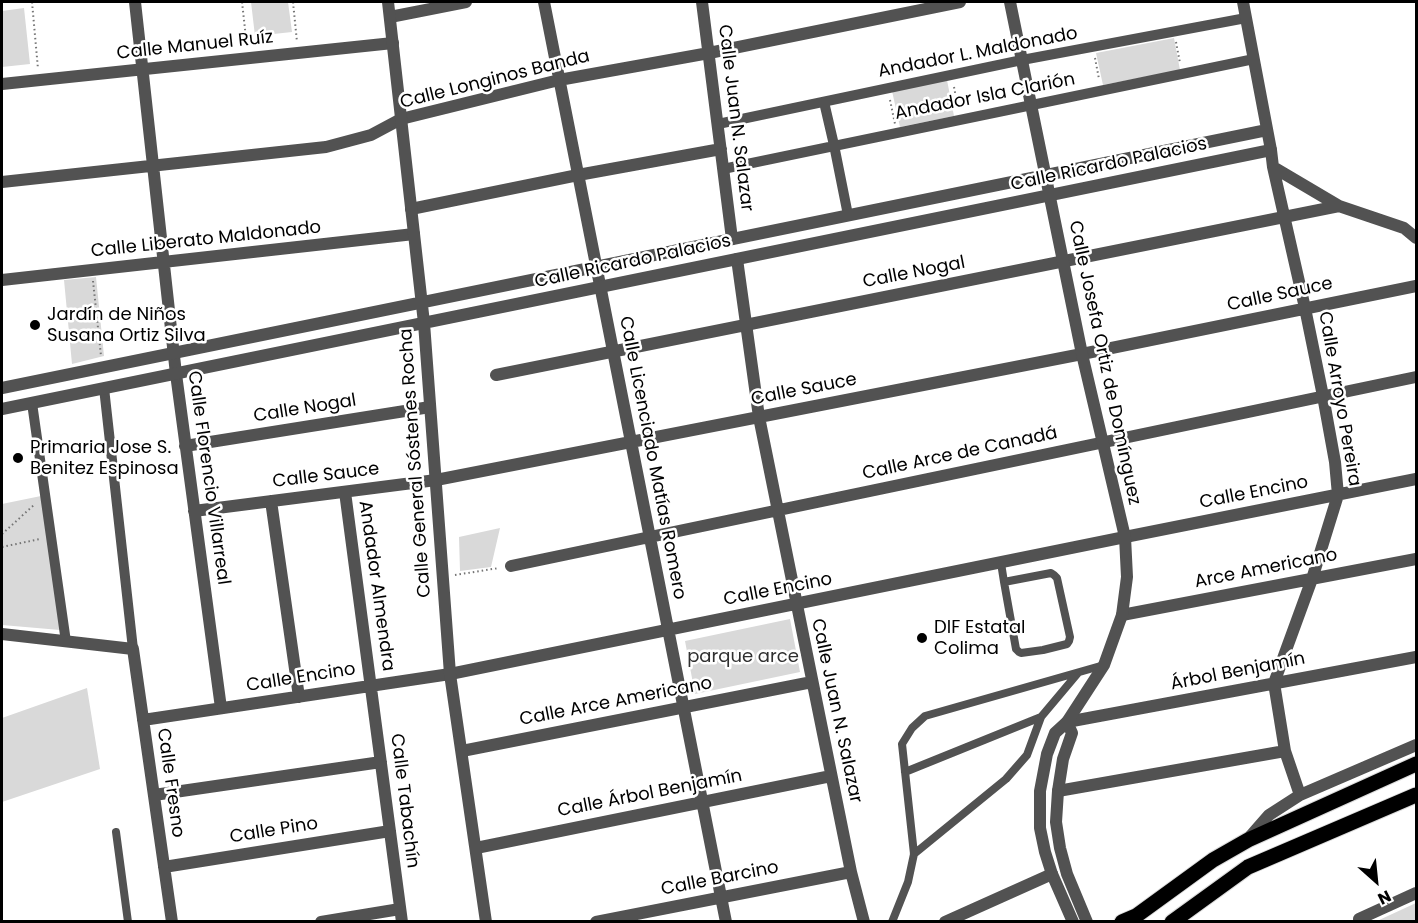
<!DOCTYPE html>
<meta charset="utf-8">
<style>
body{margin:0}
#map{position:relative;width:1418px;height:923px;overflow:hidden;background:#fff;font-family:Poppins,sans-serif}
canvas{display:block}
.frame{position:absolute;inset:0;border:3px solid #000;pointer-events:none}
.north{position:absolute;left:1346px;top:851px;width:60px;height:60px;-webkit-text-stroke:4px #fff;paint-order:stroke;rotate:153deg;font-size:16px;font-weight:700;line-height:24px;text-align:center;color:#000}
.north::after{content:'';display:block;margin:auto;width:21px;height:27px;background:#000;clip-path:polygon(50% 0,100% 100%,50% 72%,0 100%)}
</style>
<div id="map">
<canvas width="1418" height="923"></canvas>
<div class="frame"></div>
<div class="north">N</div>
</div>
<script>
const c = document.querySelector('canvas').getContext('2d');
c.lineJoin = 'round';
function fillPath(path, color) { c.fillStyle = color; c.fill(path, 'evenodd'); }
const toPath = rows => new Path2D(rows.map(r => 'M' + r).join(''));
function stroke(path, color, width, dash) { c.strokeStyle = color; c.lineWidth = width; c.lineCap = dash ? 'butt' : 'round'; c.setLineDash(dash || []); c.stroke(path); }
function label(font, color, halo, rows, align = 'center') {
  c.font = font + ' Poppins,sans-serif'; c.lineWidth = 5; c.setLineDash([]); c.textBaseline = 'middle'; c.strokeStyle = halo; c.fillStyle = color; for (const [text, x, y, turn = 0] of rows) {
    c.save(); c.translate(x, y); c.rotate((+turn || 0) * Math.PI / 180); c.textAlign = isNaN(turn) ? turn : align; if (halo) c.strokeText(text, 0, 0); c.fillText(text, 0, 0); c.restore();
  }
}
const green = toPath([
 [251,2,288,2,292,32,255,36],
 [24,8,30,64,2,67,2,11],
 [1174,38,1180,70,1103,85,1096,53],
 [947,80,954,116,900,127,892,91],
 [96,277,104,356,72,364,64,280],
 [41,496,60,630,2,625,2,504],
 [500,528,491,567,460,571,459,537],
 [790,619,800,672,695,694,685,641],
 [87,688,100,769,2,802,2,718],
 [1416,903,1416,921,1377,921]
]);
const path = toPath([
 [32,2,38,69],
 [242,2,247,47],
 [293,2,297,42],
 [1176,42,1180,63],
 [1095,58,1099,79],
 [954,87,958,108],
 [890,100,895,124],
 [93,281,101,356],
 [2,534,34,505],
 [2,547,40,539],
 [455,575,499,568]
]);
const service = toPath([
 [1001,563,1004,582,1016,649,1019,652,1021,653,1043,650,1067,644,1069,641,1070,637,1057,578,1054,575,1051,573,1004,582],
 [905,772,1041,717],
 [116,832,128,922],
 [914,854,1006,779,1027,755,1041,717,1078,673],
 [892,922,908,882,914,854,902,744,912,728,925,716,1104,665]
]);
const pedestrian = toPath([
 [824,102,834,145,848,215],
 [718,124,1022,60,1246,18],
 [723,169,1254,59],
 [104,388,133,649],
 [32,403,66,642]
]);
const minor = toPath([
 [135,2,176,374,221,708],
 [544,2,726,922],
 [702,2,732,239],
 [390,17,466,2],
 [2,84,393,43],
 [1271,150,1273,167,1305,308,1323,396,1335,462,1338,495,1312,579,1274,683,1285,751,1300,795],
 [1273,167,1339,206,1404,228,1416,238],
 [2,182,326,147,371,135,401,119,559,80,709,53,960,2],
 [411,209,578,175,721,149],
 [737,259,759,417,851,872,864,922],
 [2,280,414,234],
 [496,375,1339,206],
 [185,446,430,407],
 [345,492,402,922],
 [271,501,299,697],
 [194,511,436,480,1082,354,1416,286],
 [511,566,1416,377],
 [1122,615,1416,559],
 [2,634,133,649,172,922],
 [143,720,450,674,1125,537,1416,479],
 [1067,722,1416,657],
 [462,751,812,682],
 [1058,791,1285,751],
 [154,795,381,762],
 [1248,839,1269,815,1300,795,1416,745],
 [476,848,831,776],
 [164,867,390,831],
 [321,922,400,909],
 [596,922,851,872],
 [945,922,1052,874],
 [1360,922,1359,919,1416,893]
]);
const tertiary = toPath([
 [388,2,424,323,450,674,486,922],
 [1010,2,1082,354,1125,537,1127,577,1122,615,1104,665,1067,722,1055,733,1047,754,1040,791,1040,828,1045,852,1052,874,1073,922],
 [2,388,1267,130],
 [2,409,1271,150,1243,2],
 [1067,722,1072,733,1063,759,1058,791,1056,822,1060,848,1067,874,1087,922]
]);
const primary = toPath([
 [1122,922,1136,916,1213,860,1248,840,1416,764],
 [1172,922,1248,867,1416,795]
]);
const markers = [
 [35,325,6,"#000"],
 [18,458,6,"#000"],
 [922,638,6,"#000"]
];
const streetNames = [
 ["Calle Manuel Ruíz",195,46,-6],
 ["Andador L. Maldonado",978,53,-11],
 ["Calle Longinos Banda",495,80,-14],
 ["Andador Isla Clarión",985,97,-11],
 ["Calle Juan N. Salazar",735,118,83],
 ["Calle Ricardo Palacios",1109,165,-12],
 ["Calle Liberato Maldonado",206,240,-6],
 ["Calle Ricardo Palacios",633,262,-12],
 ["Calle Nogal",914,273,-11],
 ["Calle Sauce",1280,295,-12],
 ["Calle Josefa Ortiz de Domínguez",1104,363,78],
 ["Calle Sauce",804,390,-11],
 ["Calle Arroyo Pereira",1339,399,80],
 ["Calle Nogal",305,409,-9],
 ["Calle Arce de Canadá",960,454,-12],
 ["Calle Licenciado Matías Romero",652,458,79],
 ["Calle General Sóstenes Rocha",416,463,-94],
 ["Calle Sauce",326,476,-7],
 ["Calle Florencio Villarreal",208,478,82],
 ["Calle Encino",1254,493,-11],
 ["Arce Americano",1266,569,-11],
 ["Andador Almendra",376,586,82],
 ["Calle Encino",778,590,-11],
 ["Árbol Benjamín",1238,672,-11],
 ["Calle Encino",301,678,-9],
 ["Calle Arce Americano",616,702,-11],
 ["Calle Juan N. Salazar",836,711,78],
 ["Calle Fresno",170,783,82],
 ["Calle Árbol Benjamín",650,794,-11],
 ["Calle Tabachín",404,801,83],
 ["Calle Pino",274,831,-9],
 ["Calle Barcino",720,879,-11]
];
const poiNames = [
 ["Jardín de Niños",47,315],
 ["Susana Ortiz Silva",47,336],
 ["Primaria Jose S.",30,448],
 ["Benitez Espinosa",30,469],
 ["DIF Estatal",934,628],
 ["Colima",934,649]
];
const parkNames = [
 ["parque arce",743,657]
];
fillPath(green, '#d9d9d9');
stroke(primary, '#dbdbdb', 17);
stroke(path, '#747474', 2, [1.5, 3]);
stroke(service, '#525252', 8);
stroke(pedestrian, '#525252', 10);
stroke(minor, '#525252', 12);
stroke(tertiary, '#525252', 12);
stroke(primary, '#000', 15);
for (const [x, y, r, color] of markers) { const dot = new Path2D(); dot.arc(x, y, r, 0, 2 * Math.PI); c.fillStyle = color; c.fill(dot); stroke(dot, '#fff', 2); }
label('18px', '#000', '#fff', streetNames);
label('18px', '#000', '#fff', poiNames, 'left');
label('18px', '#303030', '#fff', parkNames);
</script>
